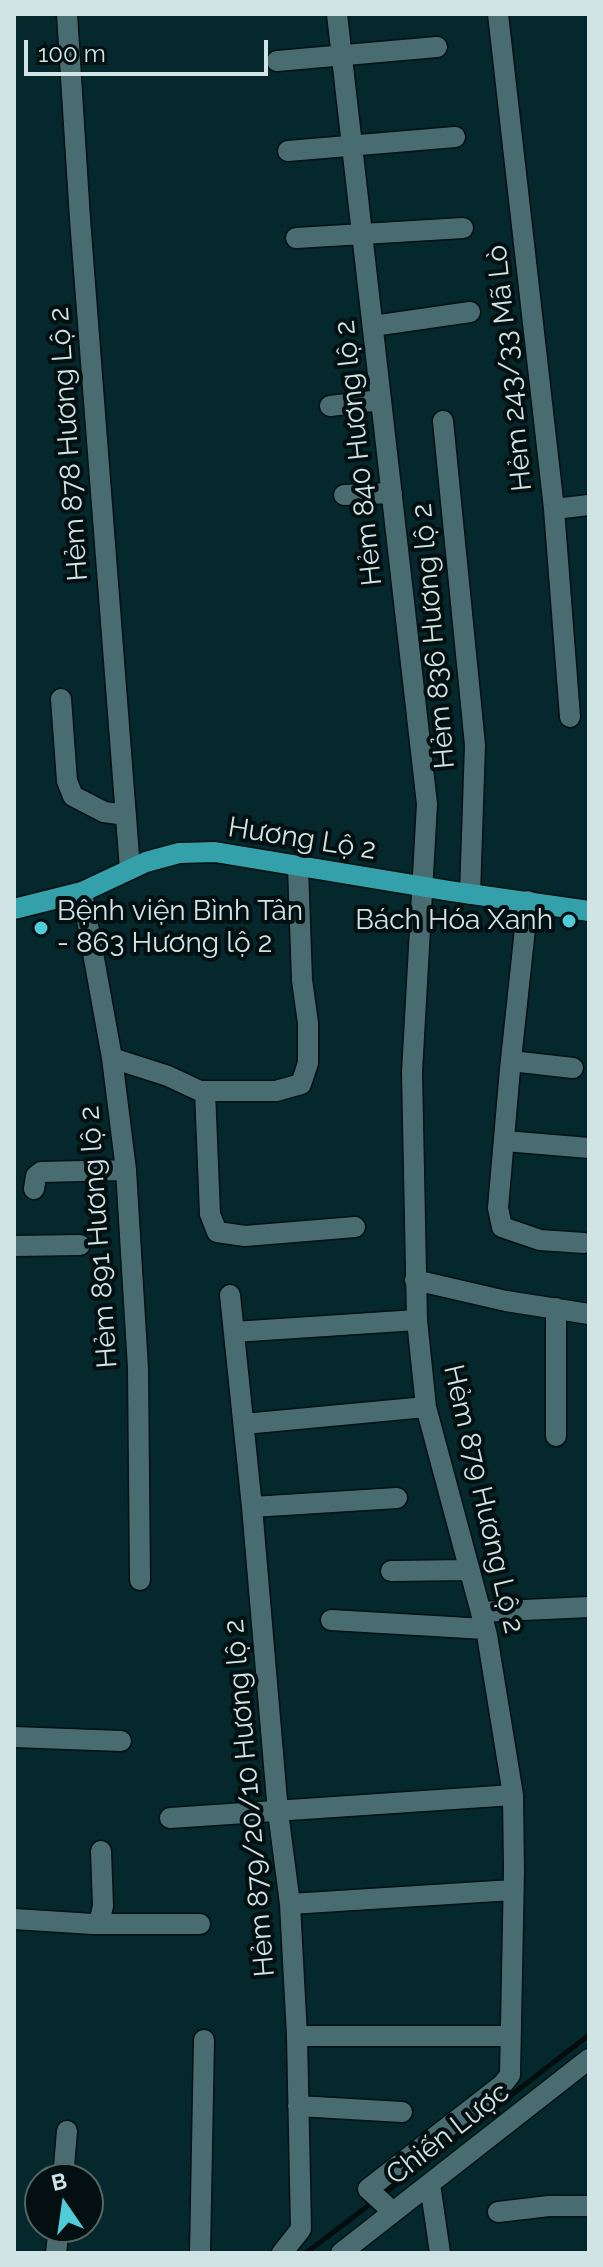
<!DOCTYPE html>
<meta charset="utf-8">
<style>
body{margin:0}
#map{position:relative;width:603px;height:2267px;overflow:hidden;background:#04282c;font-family:Raleway,sans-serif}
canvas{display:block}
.frame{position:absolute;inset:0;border:16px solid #d0e3e5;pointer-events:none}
.north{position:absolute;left:24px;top:2163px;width:80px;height:80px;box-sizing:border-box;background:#030f10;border:2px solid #556465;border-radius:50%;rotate:347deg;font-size:22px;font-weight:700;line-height:32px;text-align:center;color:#d0e3e5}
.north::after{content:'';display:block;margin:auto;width:28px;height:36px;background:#52cbd8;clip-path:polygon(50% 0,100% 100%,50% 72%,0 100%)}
.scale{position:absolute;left:24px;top:40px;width:244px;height:36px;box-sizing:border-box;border:4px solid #d0e3e5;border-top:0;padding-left:10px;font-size:24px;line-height:28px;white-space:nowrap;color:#d0e3e5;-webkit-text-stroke:6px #030f10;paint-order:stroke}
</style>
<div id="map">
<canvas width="603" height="2267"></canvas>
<div class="frame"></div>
<div class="north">B</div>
<div class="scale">100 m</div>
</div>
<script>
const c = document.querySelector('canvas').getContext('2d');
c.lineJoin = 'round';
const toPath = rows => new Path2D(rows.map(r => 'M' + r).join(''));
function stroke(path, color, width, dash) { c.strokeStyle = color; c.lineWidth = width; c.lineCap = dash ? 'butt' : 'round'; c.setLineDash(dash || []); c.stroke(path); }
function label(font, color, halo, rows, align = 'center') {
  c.font = font + ' Raleway,sans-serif'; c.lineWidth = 8; c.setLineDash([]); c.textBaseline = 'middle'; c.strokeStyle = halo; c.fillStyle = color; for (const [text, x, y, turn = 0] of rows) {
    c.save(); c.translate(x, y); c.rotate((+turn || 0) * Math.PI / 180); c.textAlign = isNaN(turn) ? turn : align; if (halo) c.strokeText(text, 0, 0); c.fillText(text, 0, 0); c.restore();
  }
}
const stream = toPath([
 [381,2196,589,2035],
 [306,2253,373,2202]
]);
const minor = toPath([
 [67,14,80,219,130,869],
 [337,14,427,804,412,1072,417,1320,426,1407,487,1635,513,1795,514,1871,510,2075,502,2085,368,2189,393,2212],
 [498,14,554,509,570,717],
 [277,61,437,47],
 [288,151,455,137],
 [296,238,463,228],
 [373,326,470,312],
 [330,406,381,400],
 [443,421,475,745,470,894],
 [344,495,392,493],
 [554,509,589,505],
 [61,699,67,781,73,796,104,812,126,815],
 [82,892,112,1058,126,1170,138,1368,140,1580],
 [528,901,510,1069,498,1208,502,1227,540,1240,584,1243],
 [112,1058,168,1076,200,1091,276,1091,301,1084,308,1063,308,1023,302,980,298,867],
 [511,1061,573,1068],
 [205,1091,210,1214,217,1232,245,1236,355,1227],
 [505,1141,589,1148],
 [34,1189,36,1176,41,1172,126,1170],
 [14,1246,80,1245],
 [415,1280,506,1301,589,1314],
 [230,1295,252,1507,278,1812,290,1904,297,2036,301,2229,282,2253],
 [556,1308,556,1436],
 [234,1332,417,1320],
 [244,1424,426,1407],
 [252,1507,397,1498],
 [391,1571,470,1570],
 [481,1612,589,1607],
 [331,1620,485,1629],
 [14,1737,121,1741],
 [170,1818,513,1795],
 [290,1904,513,1890],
 [14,1919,93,1924,200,1924],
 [99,1923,103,1906,101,1851],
 [297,2036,510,2036],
 [298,2106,402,2112],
 [63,2179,67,2131],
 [430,2184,440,2253],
 [498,2212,549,2206,589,2206],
 [56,2253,59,2227],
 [200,2253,204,2040],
 [341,2253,589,2059]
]);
const major = toPath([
 [14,909,82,892,146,862,179,853,215,852,450,891,589,911]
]);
const markers = [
 [569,921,8,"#52cbd8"],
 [41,928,8,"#52cbd8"]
];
const streetNames = [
 ["Hẻm 243/33 Mã Lò",510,368,-96],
 ["Hẻm 878 Hương Lộ 2",69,444,-94],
 ["Hẻm 840 Hương lộ 2",359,453,-96],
 ["Hẻm 836 Hương lộ 2",434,636,-95],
 ["Hương Lộ 2",302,839,9],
 ["Hẻm 891 Hương lộ 2",99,1237,-94],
 ["Hẻm 879 Hương Lộ 2",483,1499,77],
 ["Hẻm 879/20/10 Hương lộ 2",250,1798,-95],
 ["Chiến Lược",448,2134,-38]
];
const poiNames = [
 ["Bệnh viện Bình Tân",57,912],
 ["- 863 Hương lộ 2",57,944],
 ["Bách Hóa Xanh",553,921,"right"]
];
stroke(stream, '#030d0e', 5);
stroke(minor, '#001013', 23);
stroke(major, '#001013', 23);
stroke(minor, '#496c70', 20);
stroke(major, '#34a0aa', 20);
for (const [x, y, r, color] of markers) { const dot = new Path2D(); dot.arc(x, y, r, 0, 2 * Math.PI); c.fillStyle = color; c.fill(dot); stroke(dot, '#030f10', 3); }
label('28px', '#d0e3e5', '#030f10', streetNames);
label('28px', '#d0e3e5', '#030f10', poiNames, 'left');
</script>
